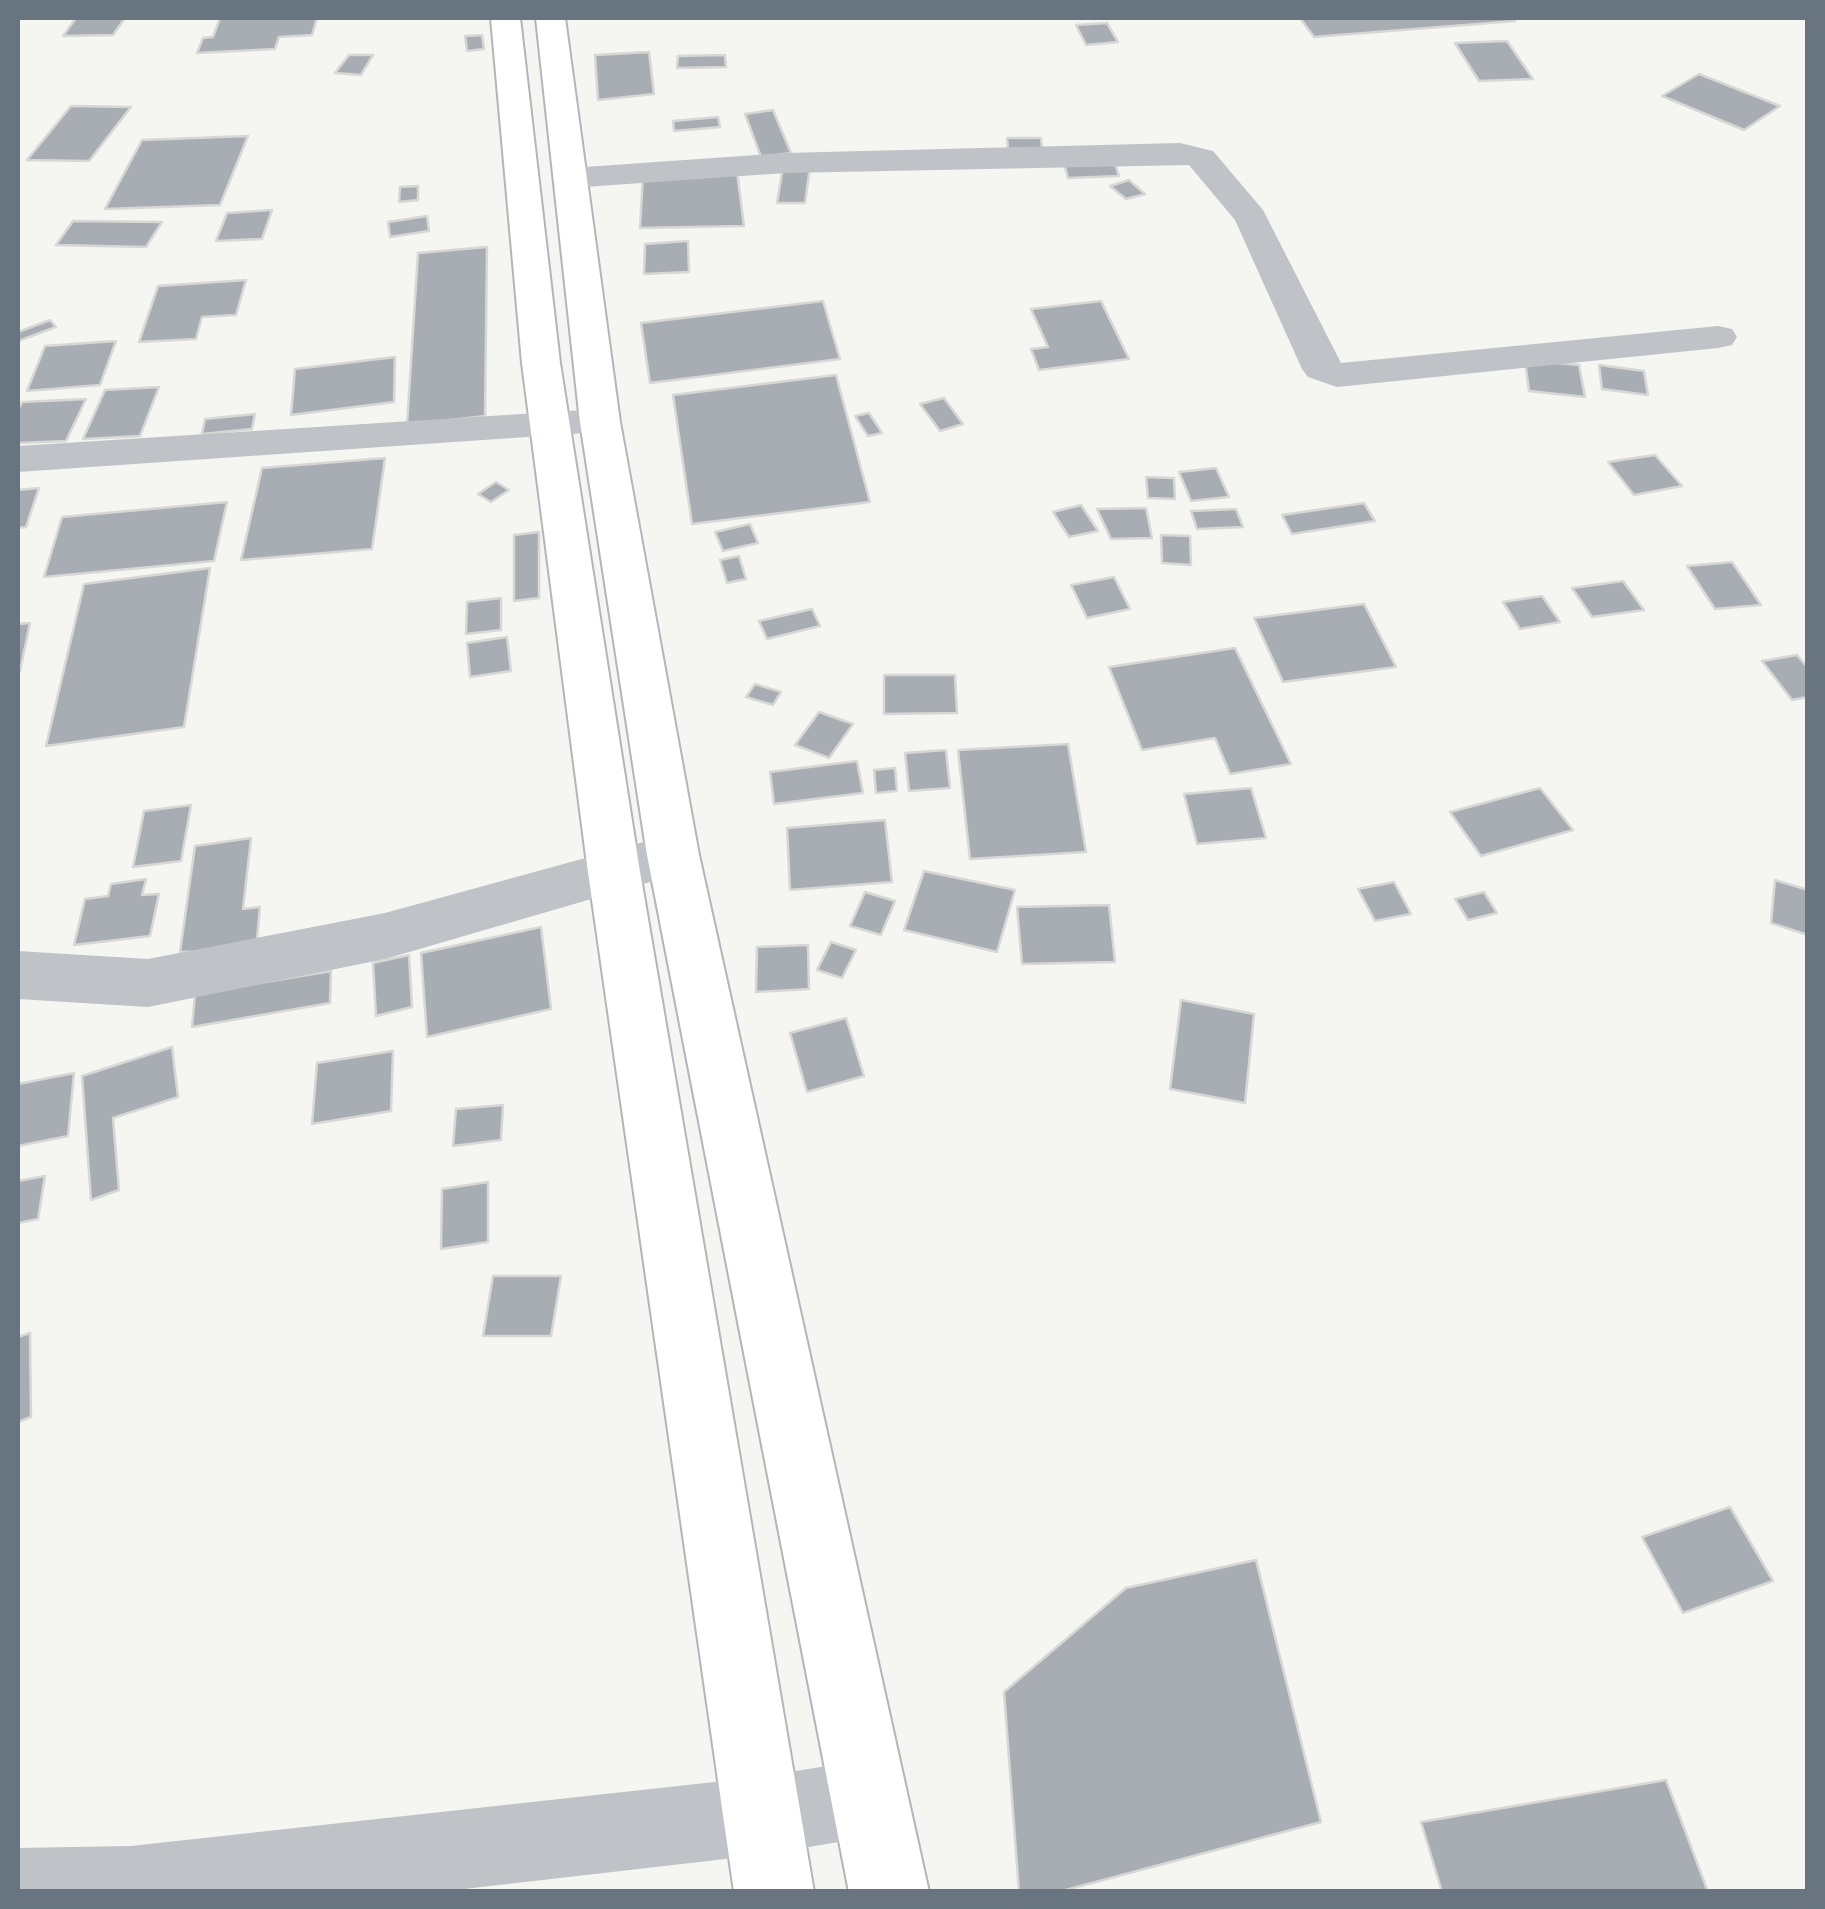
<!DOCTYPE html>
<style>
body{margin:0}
#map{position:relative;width:1825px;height:1909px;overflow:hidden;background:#f5f5f2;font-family:"DejaVu Sans",sans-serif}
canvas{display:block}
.frame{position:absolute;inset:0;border:20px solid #687480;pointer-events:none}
</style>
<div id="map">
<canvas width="1825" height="1909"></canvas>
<div class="frame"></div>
</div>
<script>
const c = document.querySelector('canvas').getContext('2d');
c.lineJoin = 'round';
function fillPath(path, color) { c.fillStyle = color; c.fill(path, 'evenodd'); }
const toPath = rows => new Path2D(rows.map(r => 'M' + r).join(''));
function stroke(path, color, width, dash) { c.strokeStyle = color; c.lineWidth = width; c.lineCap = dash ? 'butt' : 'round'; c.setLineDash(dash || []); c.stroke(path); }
const building = toPath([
 [76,18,125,18,113,35,63,36,76,18],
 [220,18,317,18,312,35,279,37,275,49,197,53,203,38,213,37,220,18],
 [1300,18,1511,18,1515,21,1314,37,1300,18],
 [1107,23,1118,42,1086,45,1076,25,1107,23],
 [482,35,484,49,467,51,465,36,482,35],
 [1507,41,1533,79,1479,81,1455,43,1507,41],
 [649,52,654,94,598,100,595,55,649,52],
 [349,55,373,55,361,75,335,73,349,55],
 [725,55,726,67,677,68,678,56,725,55],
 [1699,74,1780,106,1744,130,1662,96,1699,74],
 [71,106,131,107,89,161,27,160,71,106],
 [773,110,791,153,761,157,745,114,773,110],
 [718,117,720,127,674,131,673,121,718,117],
 [248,136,220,205,105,209,142,140,248,136],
 [1007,138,1041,138,1042,149,1008,149,1007,138],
 [1112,154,1119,176,1068,178,1062,156,1112,154],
 [783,166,810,167,805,203,777,203,783,166],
 [737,172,744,226,640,228,643,174,737,172],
 [1129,180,1145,194,1126,199,1110,186,1129,180],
 [418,186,418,200,399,202,400,187,418,186],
 [272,210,262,239,216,241,227,213,272,210],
 [427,216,429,231,390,237,388,222,427,216],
 [73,221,162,222,146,247,56,245,73,221],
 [688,241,689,272,644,274,645,244,688,241],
 [487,247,485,416,407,425,418,253,487,247],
 [246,280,236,315,202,317,196,339,139,342,158,286,246,280],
 [823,301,840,359,650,383,641,323,823,301],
 [1101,301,1129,359,1039,370,1031,349,1048,347,1031,309,1101,301],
 [50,320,56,327,18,341,18,332,50,320],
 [116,341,100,385,27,391,45,346,116,341],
 [395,357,394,402,291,415,295,369,395,357],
 [1525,360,1579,365,1585,397,1529,391,1525,360],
 [1599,365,1644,371,1648,395,1602,389,1599,365],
 [836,375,870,502,692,524,673,395,836,375],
 [159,387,140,436,83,439,105,390,159,387],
 [944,398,963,424,940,431,920,404,944,398],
 [86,399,66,441,18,443,18,411,22,402,86,399],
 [869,413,882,433,868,436,855,416,869,413],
 [255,414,252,429,202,434,205,419,255,414],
 [1655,455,1682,486,1634,495,1608,462,1655,455],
 [385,458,372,549,241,560,262,468,385,458],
 [1216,468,1229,497,1191,501,1179,472,1216,468],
 [1146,477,1174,478,1175,499,1148,498,1146,477],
 [496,482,509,490,491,502,478,494,496,482],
 [39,488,26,527,18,528,18,490,39,488],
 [227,502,214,561,44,577,62,517,227,502],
 [1364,503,1375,521,1292,534,1282,515,1364,503],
 [1081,505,1098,531,1069,537,1053,512,1081,505],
 [1146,508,1152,538,1111,539,1097,509,1146,508],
 [1236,509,1243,527,1197,529,1191,511,1236,509],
 [750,524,758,543,723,551,715,532,750,524],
 [539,532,539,598,514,601,514,535,539,532],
 [1161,535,1190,536,1191,565,1162,563,1161,535],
 [739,556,746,579,727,583,720,560,739,556],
 [1732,562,1761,605,1715,609,1687,566,1732,562],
 [210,568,184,727,46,746,84,584,210,568],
 [1114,577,1130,609,1087,618,1071,585,1114,577],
 [1623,581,1644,610,1592,617,1572,588,1623,581],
 [1542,596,1560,622,1520,629,1503,602,1542,596],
 [501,598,501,630,466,634,467,602,501,598],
 [1364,604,1396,667,1283,682,1254,618,1364,604],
 [812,609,820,626,767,639,759,621,812,609],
 [30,623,20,671,18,671,18,624,30,623],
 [507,637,511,671,470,677,467,643,507,637],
 [1235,648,1291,764,1230,774,1215,738,1142,750,1109,667,1235,648],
 [1797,655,1808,668,1808,697,1792,700,1762,661,1797,655],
 [884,675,955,675,957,713,884,714,884,675],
 [755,684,781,692,773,705,746,697,755,684],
 [819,712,853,724,829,758,795,745,819,712],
 [1068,744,1086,852,970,859,958,750,1068,744],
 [946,750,950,788,909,791,905,753,946,750],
 [857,761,863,793,774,804,770,772,857,761],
 [895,768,897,791,876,793,874,770,895,768],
 [1251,788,1266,838,1197,844,1184,794,1251,788],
 [1540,788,1573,830,1481,856,1450,812,1540,788],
 [191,805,181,861,133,867,144,811,191,805],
 [885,820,892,882,790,890,787,828,885,820],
 [251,838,243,909,260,907,256,950,180,952,195,846,251,838],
 [924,871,1015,890,997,952,904,930,924,871],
 [146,879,142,895,159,894,150,936,74,945,85,899,108,896,111,884,146,879],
 [1775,880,1808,890,1808,935,1771,923,1775,880],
 [1394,882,1411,914,1375,921,1358,889,1394,882],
 [865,892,895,901,881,935,850,926,865,892],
 [1484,892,1497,913,1468,920,1455,899,1484,892],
 [1109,905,1115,962,1022,964,1017,907,1109,905],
 [541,927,551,1009,427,1037,421,953,541,927],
 [831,942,856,950,842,978,817,970,831,942],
 [808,945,809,989,756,992,757,947,808,945],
 [409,955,412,1007,376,1016,373,963,409,955],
 [331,971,330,1003,192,1027,195,994,331,971],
 [1181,1000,1254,1014,1245,1103,1170,1089,1181,1000],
 [846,1018,864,1076,807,1092,790,1033,846,1018],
 [172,1047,178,1097,113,1118,119,1190,91,1200,82,1076,172,1047],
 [393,1051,391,1111,312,1124,317,1063,393,1051],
 [74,1073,68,1136,18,1146,18,1084,74,1073],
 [503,1105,501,1140,453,1146,456,1109,503,1105],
 [45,1176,38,1219,18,1223,18,1181,45,1176],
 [488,1182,488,1242,441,1249,442,1189,488,1182],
 [493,1276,561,1276,551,1336,483,1336,493,1276],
 [30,1333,31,1417,18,1422,18,1337,30,1333],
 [1730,1507,1773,1581,1683,1613,1642,1537,1730,1507],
 [1256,1560,1321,1822,1058,1892,1019,1892,1004,1692,1126,1588,1256,1560],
 [1666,1780,1708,1892,1442,1892,1421,1822,1666,1780]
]);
const street = toPath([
 [1180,143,1213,151,1263,210,1341,363,1718,326,1732,329,1737,337,1732,345,1718,348,1337,387,1308,377,1302,369,1235,220,1189,165,785,173,570,188,558,185,553,178,558,171,570,168,785,153,1180,143],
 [600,409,614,413,620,422,614,431,18,472,18,446,600,409],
 [673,834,691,840,699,855,691,870,385,959,148,1007,18,999,18,951,148,959,385,913,673,834],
 [869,1759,897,1770,908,1798,897,1826,869,1837,760,1855,438,1892,18,1892,18,1848,131,1846,760,1777,869,1759]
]);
const secondary = toPath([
 [491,18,520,18,560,363,640,872,814,1892,734,1892,588,872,522,363,491,18],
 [536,18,565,18,620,422,699,855,929,1892,849,1892,647,855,580,422,536,18]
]);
fillPath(building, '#a7adb2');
stroke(building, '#d7d7d5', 2.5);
stroke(secondary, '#b2b6ba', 4);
fillPath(street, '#bfc2c6');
fillPath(secondary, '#fff');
</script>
